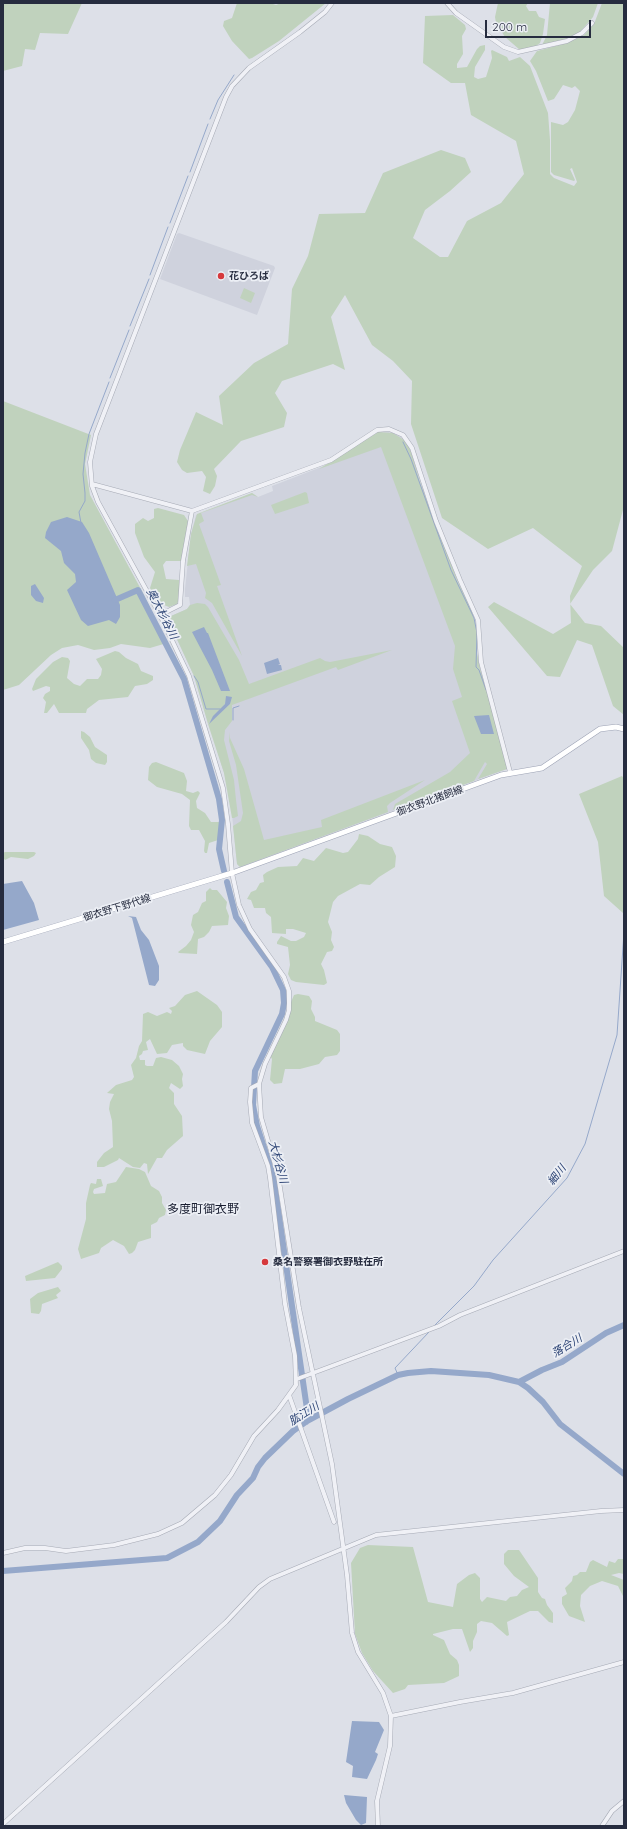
<!DOCTYPE html>
<meta charset="utf-8">
<style>
body{margin:0}
#map{position:relative;width:627px;height:1829px;overflow:hidden;background:#dde0e8;font-family:Quicksand,sans-serif}
canvas{display:block}
.frame{position:absolute;inset:0;border:4px solid #262c3f;pointer-events:none}
.scale{position:absolute;left:485px;top:20px;width:106px;height:18px;box-sizing:border-box;border:2px solid #262c3f;border-top:0;padding-left:5px;font-size:12px;line-height:14px;white-space:nowrap;color:#262c3f;-webkit-text-stroke:3px #eceff5;paint-order:stroke}
</style>
<div id="map">
<canvas width="627" height="1829"></canvas>
<div class="frame"></div>
<div class="scale">200 m</div>
</div>
<script>
const c = document.querySelector('canvas').getContext('2d');
c.lineJoin = 'round';
function fillPath(path, color) { c.fillStyle = color; c.fill(path, 'evenodd'); }
const toPath = rows => new Path2D(rows.map(r => 'M' + r).join(''));
function stroke(path, color, width, dash) { c.strokeStyle = color; c.lineWidth = width; c.lineCap = dash ? 'butt' : 'round'; c.setLineDash(dash || []); c.stroke(path); }
function label(font, color, halo, rows, align = 'center') {
  c.font = font + ' Quicksand,"Noto Sans JP",sans-serif'; c.lineWidth = 3.5; c.setLineDash([]); c.textBaseline = 'middle'; c.strokeStyle = halo; c.fillStyle = color; for (const [text, x, y, turn = 0] of rows) {
    c.save(); c.translate(x, y); c.rotate((+turn || 0) * Math.PI / 180); c.textAlign = isNaN(turn) ? turn : align; if (halo) c.strokeText(text, 0, 0); c.fillText(text, 0, 0); c.restore();
  }
}
const built = toPath([
 [179,233,274,266,275,268,257,315,160,279,177,234],
 [378,432,389,432,401,437,410,449,420,482,457,580,472,611,477,630,477,653,480,669,507,769,240,867,237,864,231,805,224,773,194,676,169,622,171,616,187,609,190,605,189,597,185,597,185,589,191,534,196,515,252,493,258,497,273,491,272,486,329,464]
]);
const green = toPath([
 [3,3,82,3,68,34,40,33,35,50,25,49,22,66,3,71],
 [237,3,270,3,276,5,281,3,326,3,279,41,252,58,249,59,232,41,223,26,224,21,232,18],
 [498,3,528,3,526,6,529,11,536,11,539,17,545,19,543,34,540,43,535,47,520,50,505,37,496,23,495,17],
 [550,3,598,3,593,17,580,32,566,39,542,45,547,35],
 [602,3,624,3,624,506,612,551,593,570,570,604,585,623,601,626,624,648,624,715,613,706,592,645,577,640,560,677,547,676,488,607,494,602,553,634,571,623,570,596,582,566,533,528,488,549,442,518,411,424,412,381,393,361,372,345,345,295,331,317,345,370,333,364,282,381,275,393,287,413,284,427,241,441,214,469,217,476,215,486,210,494,203,491,206,477,202,471,187,473,182,470,177,462,180,450,196,412,223,425,219,396,254,363,288,344,292,289,308,256,319,214,365,213,383,173,441,150,465,158,471,172,450,191,425,210,413,238,440,257,448,257,467,221,501,203,524,174,516,141,471,115,465,83,451,83,423,63,425,16,453,15,465,25,466,29,462,36,463,54,457,64,457,68,467,67,477,49,480,46,485,45,485,50,475,67,474,77,478,79,486,77,492,58,491,51,492,50,507,57,509,61,520,57,530,66,548,113,550,140,550,174,554,178,574,186,577,182,572,168,570,169,575,180,574,181,554,175,551,172,551,122,563,125,568,122,575,110,580,91,575,86,572,88,563,85,554,99,548,101,536,71,530,61,537,51,567,43,584,35,594,24],
 [244,288,255,293,251,303,240,298],
 [3,401,91,435,85,464,90,495,143,593,167,643,150,648,121,644,110,648,94,650,78,645,62,648,51,655,19,685,3,690],
 [378,432,393,433,404,440,410,449,420,482,457,580,472,611,477,630,477,653,480,669,490,699,507,769,478,779,487,764,485,762,474,781,393,810,395,804,450,772,470,753,452,701,462,697,453,669,455,646,381,447,319,469],
 [305,492,307,493,309,503,275,514,271,505],
 [252,493,258,497,252,495,201,513,204,521,199,524,221,585,217,586,242,656,212,603,205,598,206,593,196,564,187,566,191,534,197,514],
 [158,508,184,515,188,521,181,561,166,561,163,565,166,579,179,580,179,599,177,604,169,607,159,603,150,588,155,572,144,557,135,533,135,524,143,518,148,521,154,518,154,509],
 [197,603,205,604,208,607,239,660,249,684,320,658,325,661,330,662,392,650,338,670,336,667,232,705,232,721,225,730,224,740,234,780,236,800,238,816,234,818,232,818,224,773,208,724,230,704,227,696,225,704,208,724,194,676,169,622,171,616,187,609,190,605],
 [115,651,119,652,126,658,138,664,141,671,153,676,153,680,147,684,135,686,128,697,99,700,87,709,86,713,59,713,54,704,47,713,44,713,46,702,43,698,45,694,50,691,50,687,46,686,33,691,32,689,36,679,53,662,62,657,68,658,70,661,67,678,74,684,80,686,87,679,98,679,101,675,102,669,96,659],
 [81,731,84,732,90,737,95,747,107,755,107,762,105,765,96,763,91,759,89,750,81,738],
 [230,732,230,738,244,769,264,840,322,827,321,820,425,780,390,803,387,806,388,812,240,867,237,864,233,826,241,821,243,813,236,765,229,741],
 [156,762,184,773,187,781,186,791,193,793,198,791,200,793,196,801,197,808,205,813,211,822,220,822,218,840,209,843,207,853,205,853,204,851,205,841,199,830,191,830,189,826,190,800,182,794,157,787,148,780,149,767,152,763],
 [622,776,624,779,623,913,604,896,598,842,579,794],
 [359,834,368,836,380,844,392,847,396,856,395,867,379,877,370,885,360,884,338,896,333,902,328,922,332,932,331,940,334,947,332,951,327,952,321,964,324,970,327,983,324,985,296,982,291,980,288,974,290,965,288,947,277,944,277,942,281,936,291,941,296,941,304,937,306,933,293,929,286,929,286,934,272,933,271,917,266,913,265,908,254,908,251,900,247,899,251,892,256,890,260,883,264,882,263,875,267,872,278,867,297,866,303,858,314,861,326,848,343,853,348,852,358,839],
 [5,852,34,852,36,853,34,856,28,859,11,857,5,860,3,858,3,853],
 [210,888,212,890,217,890,227,902,226,908,229,916,228,925,212,926,209,932,204,937,198,939,197,954,179,953,178,952,186,946,191,940,194,932,191,925,193,915,198,912,202,903,206,901,206,892],
 [197,991,217,1005,222,1012,222,1027,210,1041,205,1054,187,1050,183,1046,183,1043,172,1045,167,1053,157,1054,150,1039,146,1042,148,1050,143,1051,142,1054,139,1056,140,1060,145,1060,145,1065,147,1066,153,1066,156,1058,161,1057,172,1060,179,1066,183,1074,182,1079,183,1086,180,1089,171,1083,169,1088,174,1093,174,1104,182,1116,183,1136,167,1150,162,1158,157,1158,148,1174,147,1164,144,1163,140,1168,133,1167,119,1158,118,1160,104,1167,97,1167,97,1162,104,1153,113,1147,112,1121,109,1109,110,1102,114,1094,107,1093,116,1085,132,1080,134,1077,131,1065,136,1058,139,1046,142,1041,143,1014,148,1012,157,1016,167,1012,171,1014,172,1011,169,1008,175,1006,185,995],
 [298,994,309,996,312,1001,311,1009,315,1017,315,1021,337,1030,340,1034,340,1051,337,1055,325,1057,319,1064,300,1069,285,1069,282,1083,274,1084,270,1080,272,1059,269,1054,294,995],
 [126,1167,139,1169,145,1172,151,1186,159,1191,162,1197,162,1203,166,1210,165,1215,159,1218,157,1222,151,1225,151,1238,138,1242,135,1250,132,1253,129,1254,124,1246,113,1240,101,1248,99,1253,81,1259,78,1249,86,1219,86,1203,90,1185,91,1183,96,1184,97,1179,101,1179,103,1186,94,1189,93,1192,94,1194,105,1193,107,1184,116,1182],
 [58,1262,62,1266,62,1269,55,1278,26,1281,25,1276],
 [58,1287,61,1291,56,1295,58,1298,42,1304,41,1311,39,1314,31,1313,30,1299,38,1293],
 [368,1545,413,1547,428,1602,453,1607,457,1584,469,1575,475,1573,480,1578,480,1599,482,1602,487,1597,506,1601,510,1597,517,1596,522,1590,529,1587,514,1576,504,1564,504,1554,508,1550,519,1550,538,1578,538,1592,542,1598,545,1599,547,1605,553,1613,553,1623,549,1622,538,1611,530,1611,507,1622,509,1635,507,1636,492,1623,481,1621,477,1624,477,1632,473,1641,473,1648,470,1652,462,1629,453,1629,433,1634,433,1635,444,1640,450,1654,457,1660,459,1665,459,1676,444,1683,408,1685,405,1689,393,1693,373,1671,362,1653,355,1634,351,1563,360,1548],
 [618,1559,624,1559,624,1574,619,1573,611,1575,624,1580,624,1598,618,1586,602,1581,590,1586,581,1595,580,1606,585,1622,569,1616,562,1604,562,1597,567,1594,565,1588,572,1581,573,1576,577,1575,580,1572,586,1572,590,1562,593,1560,607,1567,609,1561,615,1563]
]);
const water = toPath([
 [67,517,82,522,89,533,120,605,120,617,116,624,109,620,88,626,81,620,67,590,76,582,75,574,64,563,61,551,45,538,46,532,51,522],
 [35,584,44,598,43,603,36,601,31,595,31,586],
 [204,627,207,633,208,633,230,691,221,691,212,670,192,632],
 [278,658,280,664,278,665,281,665,282,670,267,674,264,663],
 [226,696,232,697,230,704,209,724,213,716,225,704],
 [489,715,494,734,481,734,474,716],
 [22,881,34,903,39,920,3,930,3,884],
 [128,916,136,917,141,930,149,940,159,966,159,980,155,986,149,985,132,918],
 [352,1721,379,1722,384,1730,375,1752,378,1754,376,1760,367,1779,352,1777,353,1766,346,1762],
 [344,1795,367,1797,366,1823,361,1825,356,1820,346,1803]
]);
const stream = toPath([
 [210,119,218,100,234,75],
 [190,172,208,124],
 [170,223,188,176],
 [150,275,168,227],
 [130,326,149,279],
 [110,378,129,330],
 [403,442,411,459,451,570,474,618,477,633,476,667,479,670,486,690],
 [81,523,79,512,85,501,85,493,83,474,85,453,89,434,109,382],
 [194,676,198,682,206,709,220,709],
 [233,720,233,708,239,706],
 [434,1326,474,1286,493,1260,567,1178,585,1144,617,1035,624,932],
 [398,1375,395,1368,429,1332]
]);
const river = toPath([
 [115,600,138,590,184,679,219,799,222,820,219,849,224,871],
 [227,882,236,917,272,967,283,990,284,1003,282,1014,255,1071,253,1105,257,1126,273,1175,301,1368,307,1409,306,1422],
 [519,1382,542,1370,562,1362,606,1333,624,1325],
 [3,1571,167,1558,198,1542,220,1521,237,1495,253,1478,258,1467,265,1458,293,1431,307,1421,348,1399,398,1375,408,1373,431,1371,489,1375,519,1382,528,1388,543,1402,560,1424,624,1474]
]);
const minor = toPath([
 [447,3,456,13,504,47,518,52,567,41,582,33,592,23],
 [92,484,192,511,331,460,377,430,389,429,403,435,412,448,436,521,460,580,478,620,481,662,510,772],
 [160,615,180,605,183,561,192,511],
 [259,1084,261,1117,278,1175,299,1308,332,1464,347,1575,352,1633,358,1652,383,1693,391,1716,390,1746,377,1801,378,1826],
 [297,1379,439,1326,460,1315,624,1251],
 [289,1395,334,1522],
 [3,1553,25,1548,45,1548,66,1551,114,1545,158,1534,182,1523,215,1495,231,1475,254,1436,278,1410,296,1385,295,1356,285,1304,270,1178,268,1166,252,1123,250,1102,251,1088,259,1084,265,1064,286,1020,289,1010,289,991,284,977,250,929,239,905,232,873,228,824,223,788,189,676,160,615,98,502,92,486,90,462,96,434,226,97,232,86,249,68,300,32,325,12,332,3],
 [391,1716,460,1702,513,1693,624,1662],
 [3,1824,226,1622,259,1587,270,1579,376,1535,601,1511,624,1510],
 [602,1826,612,1811,624,1801]
]);
const major = toPath([
 [3,942,232,873,501,775,542,768,600,729,616,727,624,729]
]);
const markers = [
 [221,276,4,"#d6393c"],
 [265,1262,4,"#d6393c"]
];
const poiNames = [
 ["花ひろば",229,276],
 ["桑名警察署御衣野駐在所",273,1262]
];
const streetNames = [
 ["御衣野北猪飼線",430,801,-20],
 ["御衣野下野代線",117,908,-17]
];
const waterNames = [
 ["奥大杉谷川",162,614,63],
 ["大杉谷川",278,1162,74],
 ["細川",557,1175,-52],
 ["落合川",567,1346,-32],
 ["肱江川",304,1414,-32]
];
const quarterNames = [
 ["多度町御衣野",203,1209]
];
fillPath(built, '#cfd2dd');
fillPath(green, '#c0d2bd');
fillPath(water, '#95a8ca');
stroke(stream, '#95a8ca', 1);
stroke(river, '#95a8ca', 6);
stroke(minor, '#a6aab5', 5);
stroke(major, '#9ca2b4', 6);
stroke(minor, '#f0f1f6', 4);
stroke(major, '#fff', 5);
for (const [x, y, r, color] of markers) { const dot = new Path2D(); dot.arc(x, y, r, 0, 2 * Math.PI); c.fillStyle = color; c.fill(dot); stroke(dot, '#eceff5', 1.5); }
label('bold 10px', '#262c3f', '#eceff5', poiNames, 'left');
label('10px', '#262c3f', '#eceff5', streetNames);
label('italic 11px', '#2d4475', '#eceff5', waterNames);
label('12px', '#181d30', '#eceff5', quarterNames);
</script>
